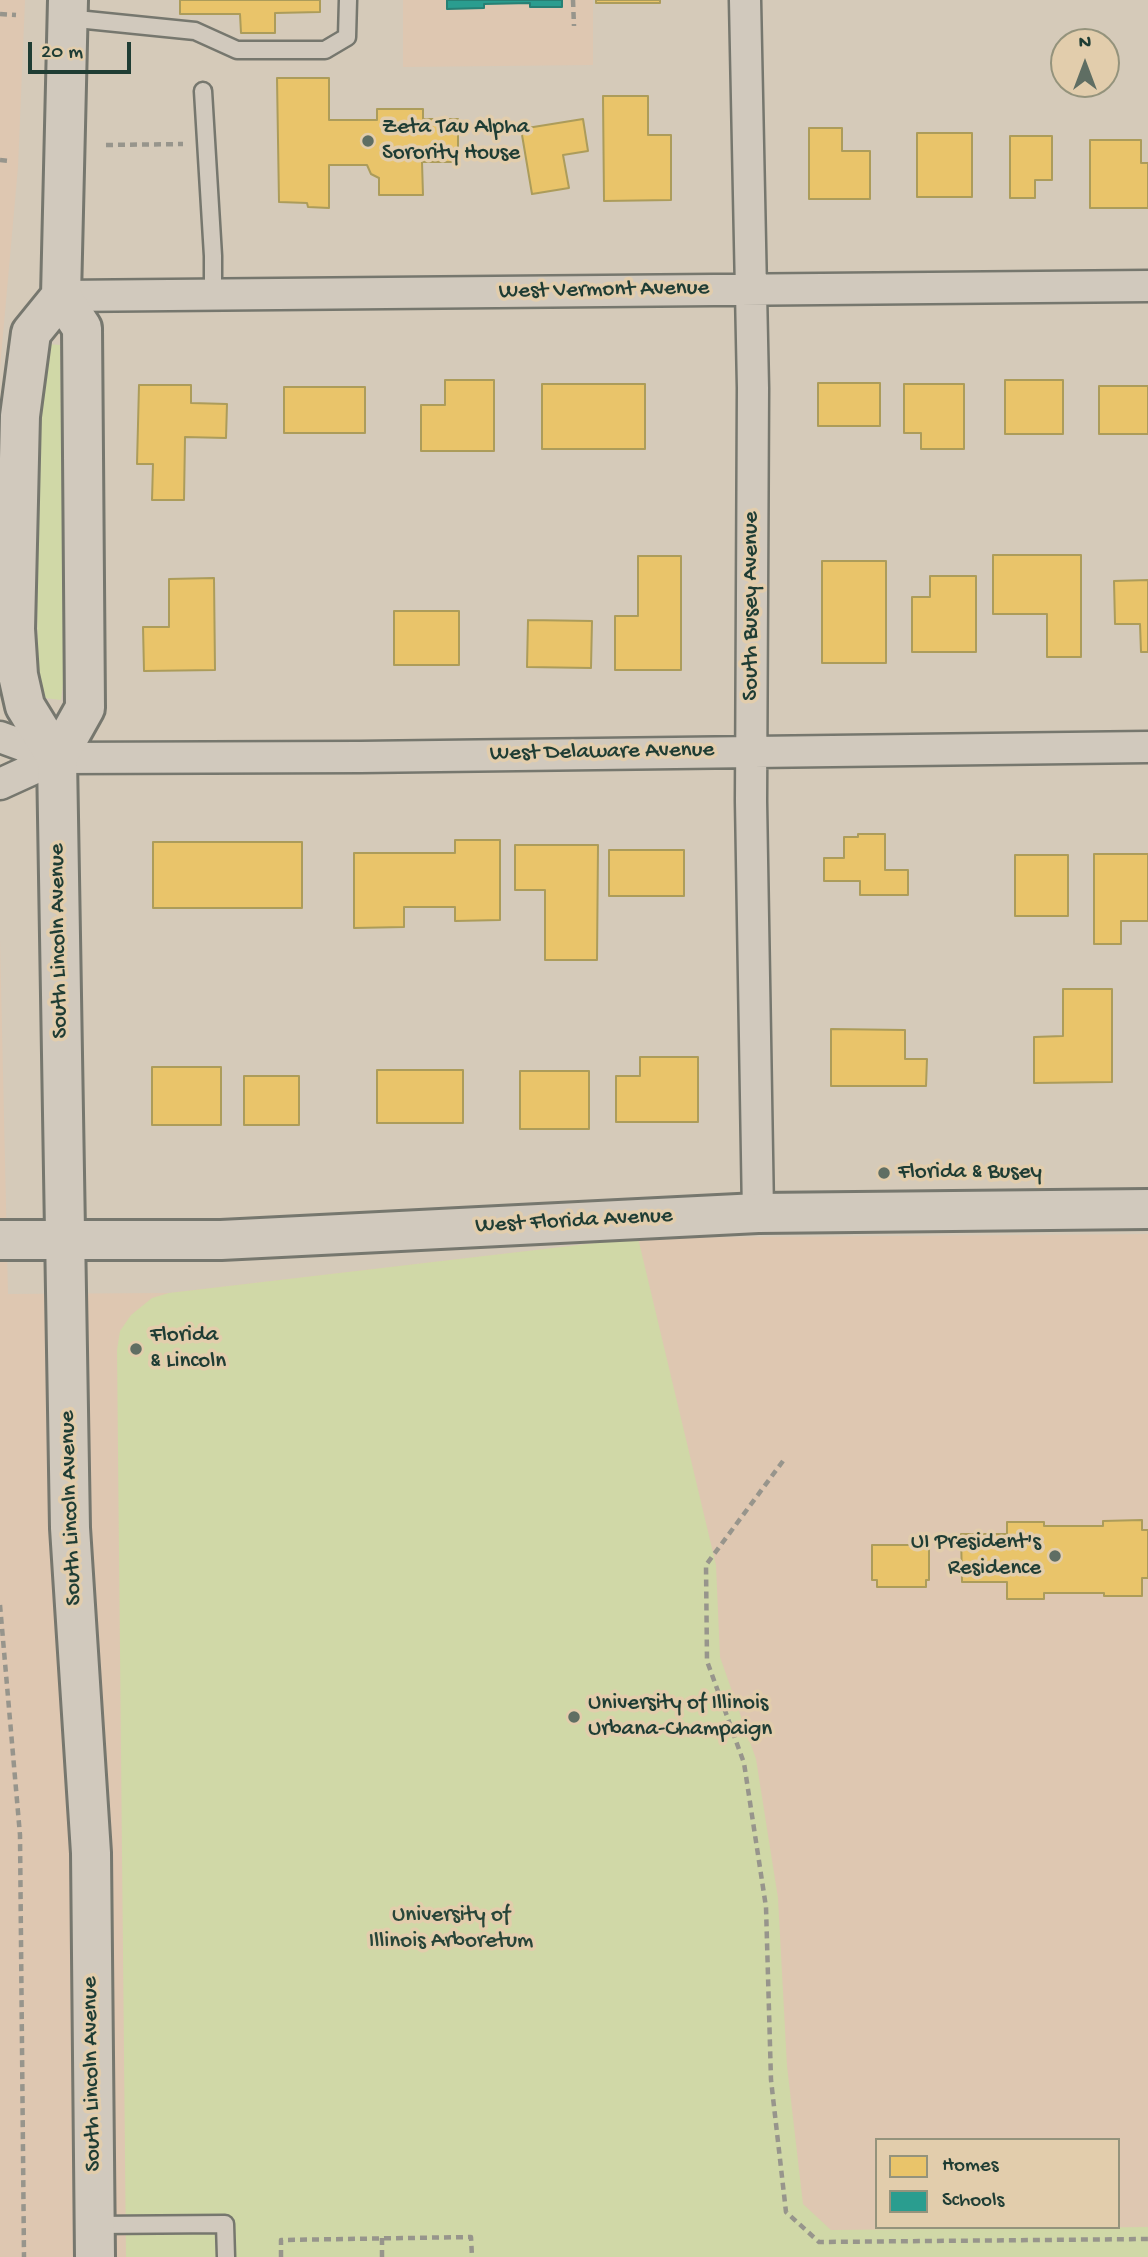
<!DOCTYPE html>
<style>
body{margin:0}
#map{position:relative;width:1148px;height:2257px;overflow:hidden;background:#d5cab9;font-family:"Gochi Hand",sans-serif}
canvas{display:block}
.legend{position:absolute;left:875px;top:2138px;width:245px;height:91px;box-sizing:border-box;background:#e2cdac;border:2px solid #94937c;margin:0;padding:9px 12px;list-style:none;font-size:21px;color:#1f3d34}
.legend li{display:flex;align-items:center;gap:14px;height:35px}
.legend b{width:35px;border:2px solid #94937c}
.north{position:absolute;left:1050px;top:28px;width:70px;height:70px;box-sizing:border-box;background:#e2cdac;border:2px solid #94937c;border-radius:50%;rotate:0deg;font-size:19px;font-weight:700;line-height:28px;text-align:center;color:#1f3d34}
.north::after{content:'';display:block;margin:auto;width:24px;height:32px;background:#5f6e63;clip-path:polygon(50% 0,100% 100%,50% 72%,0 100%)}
.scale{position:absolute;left:28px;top:42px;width:103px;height:32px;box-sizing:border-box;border:4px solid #1f3d34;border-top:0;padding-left:9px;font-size:21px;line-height:24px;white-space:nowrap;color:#1f3d34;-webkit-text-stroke:5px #e2cdac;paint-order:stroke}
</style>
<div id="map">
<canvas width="1148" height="2257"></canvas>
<ul class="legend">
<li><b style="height:19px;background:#e9c46a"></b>Homes</li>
<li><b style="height:19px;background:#2a9d8f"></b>Schools</li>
</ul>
<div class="north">N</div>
<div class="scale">20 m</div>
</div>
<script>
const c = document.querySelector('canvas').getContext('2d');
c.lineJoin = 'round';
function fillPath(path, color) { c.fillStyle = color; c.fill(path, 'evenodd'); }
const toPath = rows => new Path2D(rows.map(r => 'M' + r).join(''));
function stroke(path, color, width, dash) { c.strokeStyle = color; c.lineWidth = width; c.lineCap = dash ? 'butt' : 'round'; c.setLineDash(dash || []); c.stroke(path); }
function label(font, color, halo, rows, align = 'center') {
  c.font = font + ' "Gochi Hand",sans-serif'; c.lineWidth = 7; c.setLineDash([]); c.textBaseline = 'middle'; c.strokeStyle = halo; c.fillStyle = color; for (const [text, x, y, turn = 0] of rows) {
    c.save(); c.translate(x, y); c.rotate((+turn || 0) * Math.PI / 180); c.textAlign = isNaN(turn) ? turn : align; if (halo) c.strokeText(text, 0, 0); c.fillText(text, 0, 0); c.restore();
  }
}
const built = toPath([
 [0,0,25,0,18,167,0,368],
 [403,0,593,0,593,65,403,67],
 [0,940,8,1294,169,1293,638,1238,1148,1234,1148,2257,0,2257],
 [877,2140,1118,2140,1118,2227,877,2227]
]);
const green = toPath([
 [46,344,60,345,64,676,61,700,44,698,38,665,36,538,43,353],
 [638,1238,716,1565,720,1657,756,1759,778,1898,787,2066,803,2204,831,2230,1148,2227,1148,2257,126,2257,117,1350,120,1331,131,1315,152,1298,169,1293]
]);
const homes = toPath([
 [180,0,320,0,320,12,275,13,275,33,241,33,240,14,180,14,180,0],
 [596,0,660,0,660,3,596,3,596,0],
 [277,78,329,78,329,120,377,120,377,109,423,109,423,119,458,119,458,162,422,162,423,195,379,195,379,178,371,174,367,165,329,165,329,208,308,207,307,203,279,202,277,78],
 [603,96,648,96,648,135,671,135,671,200,604,201,603,96],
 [583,119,588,151,563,155,569,188,532,194,521,129,583,119],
 [809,128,842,128,842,151,870,151,870,199,809,199,809,128],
 [917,133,972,133,972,197,917,197,917,133],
 [1010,136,1052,136,1052,180,1035,180,1035,198,1010,198,1010,136],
 [1090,140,1141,140,1141,163,1148,163,1148,208,1090,208,1090,140],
 [445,380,494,380,494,451,421,451,421,405,445,405,445,380],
 [1005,380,1063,380,1063,434,1005,434,1005,380],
 [818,383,880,383,880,426,818,426,818,383],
 [542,384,645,384,645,449,542,449,542,384],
 [904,384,964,384,964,449,921,449,921,433,904,433,904,384],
 [139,385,191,385,191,403,227,404,226,438,185,437,184,500,152,500,153,464,137,464,139,385],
 [1099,386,1148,386,1148,434,1099,434,1099,386],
 [284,387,365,387,365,433,284,433,284,387],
 [993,555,1081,555,1081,657,1047,657,1047,614,993,614,993,555],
 [638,556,681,556,681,670,615,670,615,616,638,616,638,556],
 [822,561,886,561,886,663,822,663,822,561],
 [930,576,976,576,976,652,912,652,912,597,930,597,930,576],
 [214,578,215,670,144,671,143,627,169,627,169,579,214,578],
 [1148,580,1148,652,1141,652,1140,624,1115,624,1114,581,1148,580],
 [394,611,459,611,459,665,394,665,394,611],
 [528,620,592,621,591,668,527,667,528,620],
 [858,834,885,834,885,870,908,870,908,895,860,895,860,881,824,881,824,858,844,858,844,837,858,837,858,834],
 [455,840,500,840,500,920,455,921,455,907,404,907,404,927,354,928,354,853,455,853,455,840],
 [153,842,302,842,302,908,153,908,153,842],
 [515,845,598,845,597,960,545,960,545,890,515,890,515,845],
 [609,850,684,850,684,896,609,896,609,850],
 [1094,854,1148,854,1148,921,1121,921,1121,944,1094,944,1094,854],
 [1015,855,1068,855,1068,916,1015,916,1015,855],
 [1063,989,1112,989,1112,1082,1034,1083,1034,1037,1063,1036,1063,989],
 [831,1029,905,1030,905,1059,927,1059,926,1086,831,1086,831,1029],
 [640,1057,698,1057,698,1122,616,1122,616,1076,640,1076,640,1057],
 [152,1067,221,1067,221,1125,152,1125,152,1067],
 [377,1070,463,1070,463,1123,377,1123,377,1070],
 [520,1071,589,1071,589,1129,520,1129,520,1071],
 [244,1076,299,1076,299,1125,244,1125,244,1076],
 [1142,1520,1142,1530,1148,1530,1148,1578,1142,1578,1142,1596,1104,1596,1104,1593,1044,1593,1044,1599,1007,1599,1007,1582,962,1582,961,1534,1007,1534,1007,1522,1044,1522,1044,1526,1103,1526,1103,1521,1142,1520],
 [872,1545,929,1545,929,1580,926,1580,926,1587,877,1587,877,1580,872,1580,872,1545]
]);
const schools = toPath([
 [447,0,562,0,562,7,530,7,530,3,484,4,484,8,447,9,447,0]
]);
const path = toPath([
 [573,0,574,26],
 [0,14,16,15],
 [106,145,183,144],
 [0,160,10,161],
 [783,1461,706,1565,707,1661,744,1763,766,1907,771,2080,786,2212,819,2242,1148,2239],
 [0,1605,20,1835,24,2257],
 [382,2238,382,2257],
 [281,2257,281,2240,471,2237,472,2257]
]);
const lane = toPath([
 [67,18,195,31,237,50,325,50,347,37,348,0],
 [203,91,213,256,213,295],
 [94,2225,225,2224,226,2257]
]);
const street = toPath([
 [745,0,753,388,751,801,758,1213],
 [61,296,1148,286],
 [0,737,57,758,360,757,1148,747],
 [0,784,57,758]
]);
const secondary = toPath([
 [61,296,31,333,20,416,15,629,18,675,25,706,57,758,70,1528,91,1853,95,2257],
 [57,758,85,708,82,328,61,296,68,0],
 [0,1240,221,1240,758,1213,1148,1209]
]);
const markers = [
 [368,141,7,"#5f6e63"],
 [884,1173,7,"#5f6e63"],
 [136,1349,7,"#5f6e63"],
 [1055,1556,7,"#5f6e63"],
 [574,1717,7,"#5f6e63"]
];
const poiNames = [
 ["Zeta Tau Alpha",382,128],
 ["Sorority House",382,154],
 ["Florida & Busey",898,1173],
 ["Florida",150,1336],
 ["& Lincoln",150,1362],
 ["UI President's",1041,1543,"right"],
 ["Residence",1041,1569,"right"],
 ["University of Illinois",588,1704],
 ["Urbana-Champaign",588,1730]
];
const streetNames = [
 ["West Vermont Avenue",604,291,-1],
 ["South Busey Avenue",752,606,-90],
 ["West Delaware Avenue",602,753,-1],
 ["South Lincoln Avenue",60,941,-91],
 ["West Florida Avenue",574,1222,-3],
 ["South Lincoln Avenue",72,1508,-92],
 ["South Lincoln Avenue",93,2074,-91]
];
const parkNames = [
 ["University of",451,1916],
 ["Illinois Arboretum",451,1942]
];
fillPath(built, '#dec7b1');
fillPath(green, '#d0d8a7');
fillPath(homes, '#e9c46a');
stroke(homes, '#ac9c5a', 2);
fillPath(schools, '#2a9d8f');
stroke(schools, '#278074', 2);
stroke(lane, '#76776e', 21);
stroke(street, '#76776e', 35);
stroke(secondary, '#76776e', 44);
stroke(path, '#97958c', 4.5, [7, 5]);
stroke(lane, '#d1c9bd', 16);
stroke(street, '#d1c9bd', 30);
stroke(secondary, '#d1c9bd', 38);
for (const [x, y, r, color] of markers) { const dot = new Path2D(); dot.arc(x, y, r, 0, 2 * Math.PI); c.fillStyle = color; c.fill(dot); stroke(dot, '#e2cdac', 2.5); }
label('23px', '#1f3d34', '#e2cdac', poiNames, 'left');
label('23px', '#1f3d34', '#e2cdac', streetNames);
label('23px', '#284539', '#e2cdac', parkNames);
</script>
